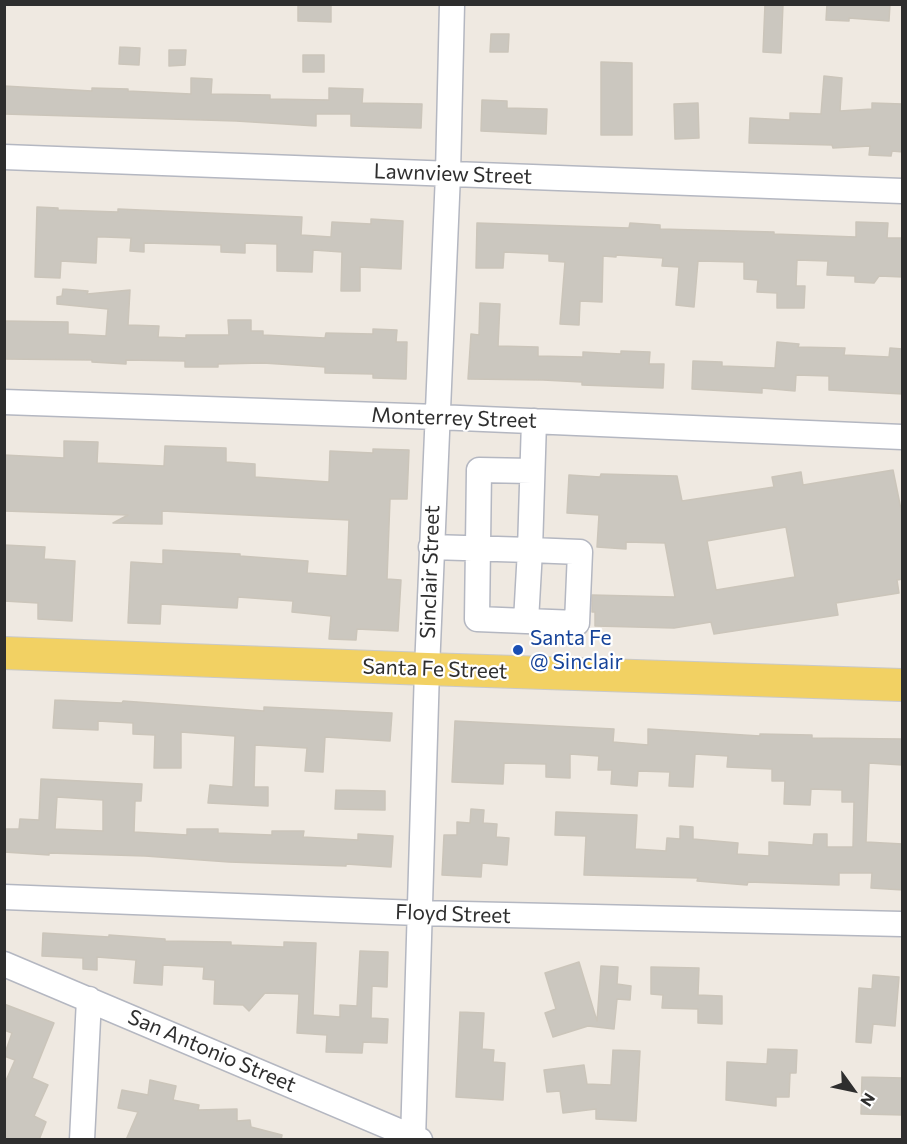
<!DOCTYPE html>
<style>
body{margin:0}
#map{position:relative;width:907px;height:1144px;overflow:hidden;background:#efe9e1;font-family:Commissioner,sans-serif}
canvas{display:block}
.frame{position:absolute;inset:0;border:6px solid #2e2e2e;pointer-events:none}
.north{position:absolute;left:823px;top:1060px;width:60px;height:60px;-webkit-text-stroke:4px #fff;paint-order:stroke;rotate:123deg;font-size:16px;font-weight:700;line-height:24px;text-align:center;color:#2e2e2e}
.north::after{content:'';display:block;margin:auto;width:21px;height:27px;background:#2e2e2e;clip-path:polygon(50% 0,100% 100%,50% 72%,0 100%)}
</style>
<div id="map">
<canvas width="907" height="1144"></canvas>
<div class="frame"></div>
<div class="north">N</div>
</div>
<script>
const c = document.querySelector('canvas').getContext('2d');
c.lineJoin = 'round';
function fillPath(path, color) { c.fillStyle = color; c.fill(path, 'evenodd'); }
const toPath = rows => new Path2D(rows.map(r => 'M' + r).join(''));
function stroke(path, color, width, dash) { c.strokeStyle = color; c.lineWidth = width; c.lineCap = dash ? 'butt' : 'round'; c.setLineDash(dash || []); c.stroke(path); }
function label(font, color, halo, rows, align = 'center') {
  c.font = font + ' Commissioner,sans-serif'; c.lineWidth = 4.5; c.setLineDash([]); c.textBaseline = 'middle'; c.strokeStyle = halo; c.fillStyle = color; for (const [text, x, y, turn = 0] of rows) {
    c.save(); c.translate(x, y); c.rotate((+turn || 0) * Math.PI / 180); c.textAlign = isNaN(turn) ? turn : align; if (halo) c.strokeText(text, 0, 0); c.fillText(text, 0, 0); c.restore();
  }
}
const building = toPath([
 [298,4,331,4,331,22,298,21,298,4],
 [765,4,783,4,781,53,763,52,765,4],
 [827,4,890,4,889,21,849,18,849,21,826,20,827,4],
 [491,34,509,34,508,52,490,52,491,34],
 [120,47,140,48,139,65,119,64,120,47],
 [169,50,186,50,185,65,169,66,169,50],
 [303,55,324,55,324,72,303,72,303,55],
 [601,62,632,63,632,135,601,135,601,62],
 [824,76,842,78,840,111,872,109,872,103,903,104,903,152,892,151,891,156,869,155,870,146,833,148,832,145,749,143,750,118,790,120,790,113,821,114,824,76],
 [191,78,212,79,211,94,270,95,270,99,329,100,329,88,363,89,362,103,422,104,421,128,351,126,351,114,316,114,316,126,236,121,4,114,4,86,92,91,92,88,128,89,128,91,191,94,191,78],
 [482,100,507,101,507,108,547,109,546,134,481,131,482,100],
 [698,103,699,138,675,139,674,104,698,103],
 [37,207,58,208,58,210,118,212,118,209,302,217,301,235,331,237,332,222,371,224,371,219,403,221,401,269,360,267,360,291,341,291,342,252,313,250,312,272,277,271,277,244,245,243,245,253,221,252,221,245,144,243,144,252,130,251,131,238,105,237,97,237,96,263,61,261,60,278,35,277,37,207],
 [856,222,888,223,887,238,903,238,903,277,879,276,874,283,855,282,855,276,827,275,828,261,797,260,796,286,805,286,804,308,777,308,777,293,757,292,758,280,744,279,744,262,698,261,694,307,676,305,679,267,662,266,663,258,616,255,616,257,603,256,602,302,580,301,579,325,560,324,565,262,549,261,549,254,504,252,503,268,476,268,477,223,629,228,630,223,660,225,660,229,774,232,774,234,856,237,856,222],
 [63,289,88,291,87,294,130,290,128,325,159,326,158,337,186,338,186,335,229,335,228,320,251,320,251,331,263,331,263,335,325,338,326,333,373,334,373,329,397,330,396,342,407,342,406,379,373,378,373,374,325,373,325,367,263,363,218,364,218,367,185,367,185,361,126,360,126,364,92,362,92,360,4,359,4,321,68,322,68,334,106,336,108,309,57,304,57,297,62,296,63,289],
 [480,303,500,304,498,346,538,347,538,356,583,357,583,352,621,354,621,351,650,352,649,364,664,364,663,388,582,385,582,382,543,380,468,379,471,334,479,335,480,303],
 [777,342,799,344,798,347,845,348,844,355,889,357,890,348,903,349,903,394,829,390,829,376,796,375,795,391,762,388,762,393,692,389,693,361,722,362,722,366,775,368,777,342],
 [64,441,98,442,97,463,164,466,165,446,226,448,226,462,255,464,255,477,329,482,330,451,373,453,373,449,409,450,407,499,390,499,387,579,401,580,398,631,357,629,356,640,329,639,331,616,292,612,293,601,238,597,237,608,161,604,160,624,128,623,131,562,163,564,163,550,240,554,240,556,308,561,307,573,347,576,349,520,162,511,162,524,113,523,128,515,4,511,4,455,64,458,64,441],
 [893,470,903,519,903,579,897,580,899,593,836,603,838,615,714,634,711,622,674,628,595,626,595,612,592,612,592,595,675,597,665,543,626,542,626,549,597,547,599,515,567,513,569,475,600,477,601,474,677,476,682,501,774,487,772,477,801,472,803,485,893,470],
 [786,527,795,577,716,590,707,541,786,527],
 [4,545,45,547,44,559,75,561,72,621,38,619,38,603,4,601,4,545],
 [55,700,122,703,123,701,264,711,264,707,392,713,390,741,325,737,323,772,305,771,307,748,255,745,254,787,268,787,268,806,208,803,210,785,233,787,235,736,181,732,181,768,154,768,155,735,133,734,133,723,98,721,98,730,53,728,55,700],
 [455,721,614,729,613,742,648,745,648,729,760,736,760,734,812,735,812,738,903,739,903,765,869,763,866,842,903,844,903,890,871,888,872,873,839,873,839,885,748,882,747,885,697,881,698,878,584,875,586,836,555,835,556,812,637,815,635,849,666,851,667,838,680,839,680,826,693,827,693,839,738,843,737,854,769,856,769,842,813,845,814,834,827,834,827,847,853,847,854,802,842,802,842,790,811,789,810,805,784,804,785,781,772,781,772,769,727,767,728,756,695,754,693,787,669,786,670,772,638,771,637,786,611,784,612,770,598,770,599,756,570,754,570,778,546,777,546,764,504,763,503,784,452,782,455,721],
 [41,779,142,784,141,801,135,801,134,832,187,835,187,829,218,829,218,833,272,835,272,831,304,831,303,837,358,840,358,834,393,836,391,867,346,864,346,866,229,862,145,856,49,853,49,855,4,852,4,829,19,829,20,819,39,820,41,779],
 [57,797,103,800,103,831,55,829,57,797],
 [336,790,385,791,385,810,335,809,336,790],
 [471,809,484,810,483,823,497,824,496,837,509,838,507,865,482,863,481,877,442,875,444,835,457,835,457,822,470,823,471,809],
 [43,933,109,937,109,935,165,939,165,941,231,942,231,945,284,947,284,942,316,943,313,1015,340,1017,340,1005,357,1006,360,951,388,952,387,987,372,986,371,1018,388,1019,387,1043,363,1042,362,1053,326,1052,327,1035,297,1033,299,994,265,993,249,1011,243,1005,214,1004,215,980,203,979,204,967,163,965,162,985,134,983,136,960,97,957,97,970,83,969,83,958,42,956,43,933],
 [579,962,597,1021,601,966,618,967,617,984,631,986,630,1000,617,999,614,1029,588,1026,553,1037,545,1013,556,1009,545,973,579,962],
 [651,967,699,968,698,995,722,996,722,1024,698,1023,698,1009,662,1008,663,995,651,994,651,967],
 [873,975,899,977,895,1026,873,1024,871,1043,856,1042,859,988,872,989,873,975],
 [4,1004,54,1023,32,1078,48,1085,34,1116,46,1122,39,1140,4,1140,4,1085,15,1060,4,1056,12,1033,4,1030,4,1004],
 [460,1012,484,1013,482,1049,494,1050,493,1062,505,1063,503,1100,456,1097,460,1012],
 [768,1049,797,1050,796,1073,790,1073,789,1097,776,1097,776,1106,726,1100,727,1062,767,1064,768,1049],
 [613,1050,640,1051,636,1121,596,1119,596,1109,563,1113,560,1091,547,1092,544,1070,584,1065,587,1084,611,1085,613,1050],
 [862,1077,903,1078,903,1115,861,1114,862,1077],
 [150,1080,176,1086,173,1100,199,1105,198,1110,237,1109,237,1121,250,1120,251,1127,282,1135,281,1140,126,1140,138,1112,118,1108,122,1090,148,1095,150,1080]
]);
const minor = toPath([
 [4,157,902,191],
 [4,402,437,417,902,437],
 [431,547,530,550,534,421],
 [530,550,580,552,577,623,526,621,530,550],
 [526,621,477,619,479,470,532,471],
 [4,897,418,913,902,924],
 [4,964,420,1140],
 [82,1140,89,999],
 [413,1140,427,669,448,174,452,4]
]);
const major = toPath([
 [4,653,427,669,902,685]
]);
const markers = [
 [518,650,6,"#1a4fb4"]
];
const streetNames = [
 ["Lawnview Street",453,174,2],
 ["Monterrey Street",454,418,2],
 ["Sinclair Street",430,572,-88],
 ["Santa Fe Street",435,669,2],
 ["Floyd Street",453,914,2],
 ["San Antonio Street",212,1051,23]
];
const transitNames = [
 ["Santa Fe",530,638],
 ["@ Sinclair",530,662]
];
fillPath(building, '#cbc7bf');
stroke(building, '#cbc5ba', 1.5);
stroke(minor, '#b4b7c1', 27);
stroke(major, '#c9c9c9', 34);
stroke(minor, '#fff', 24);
stroke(major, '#f2d163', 32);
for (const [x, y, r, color] of markers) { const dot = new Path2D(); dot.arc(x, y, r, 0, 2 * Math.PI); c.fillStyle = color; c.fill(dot); stroke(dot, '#fff', 2); }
label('21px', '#2e2e2e', '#fff', streetNames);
label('21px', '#164399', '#fff', transitNames, 'left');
</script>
